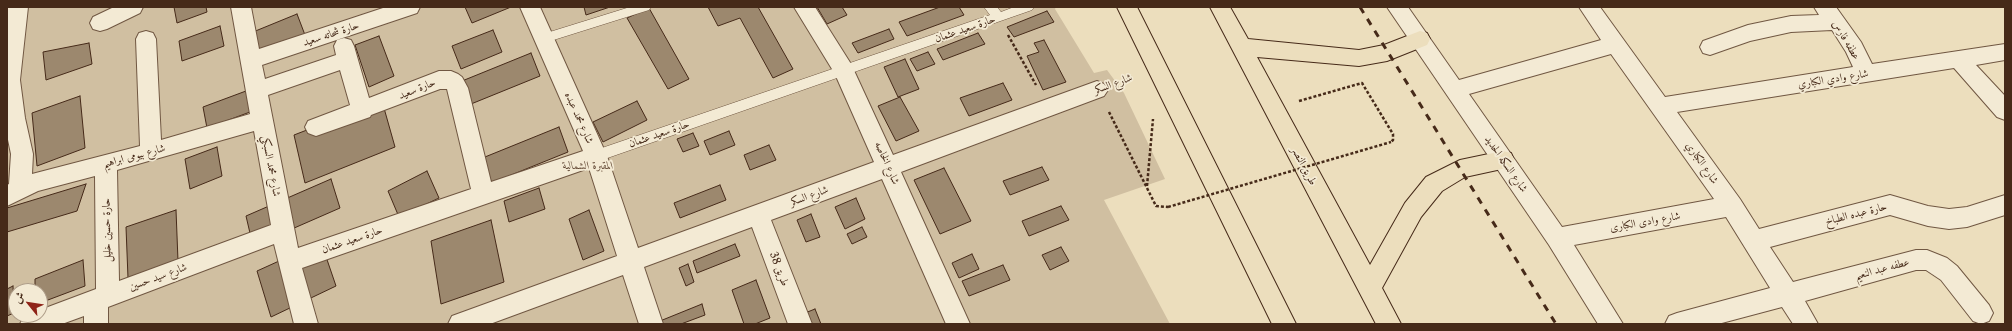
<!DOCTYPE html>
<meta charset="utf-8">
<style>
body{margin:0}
#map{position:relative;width:2012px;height:331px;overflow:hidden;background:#ecdebd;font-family:"Libre Caslon Text",Amiri,serif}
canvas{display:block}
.frame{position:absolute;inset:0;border:8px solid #462a19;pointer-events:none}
.north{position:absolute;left:8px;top:283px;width:40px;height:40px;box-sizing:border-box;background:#f3ead4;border:1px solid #ae9d89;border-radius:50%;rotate:300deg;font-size:11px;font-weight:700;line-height:16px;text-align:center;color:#462a19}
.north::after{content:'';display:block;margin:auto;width:14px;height:18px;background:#8f2418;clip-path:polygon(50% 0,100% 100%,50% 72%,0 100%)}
</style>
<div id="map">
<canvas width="2012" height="331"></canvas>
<div class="frame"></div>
<div class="north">ش</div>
</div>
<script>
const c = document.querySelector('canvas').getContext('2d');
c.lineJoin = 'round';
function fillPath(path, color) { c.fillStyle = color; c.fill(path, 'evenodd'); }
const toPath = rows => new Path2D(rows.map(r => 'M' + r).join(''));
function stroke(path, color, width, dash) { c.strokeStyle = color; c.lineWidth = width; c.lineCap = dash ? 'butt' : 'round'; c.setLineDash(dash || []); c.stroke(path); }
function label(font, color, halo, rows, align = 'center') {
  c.font = font + ' "Libre Caslon Text",Amiri,serif'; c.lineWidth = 3.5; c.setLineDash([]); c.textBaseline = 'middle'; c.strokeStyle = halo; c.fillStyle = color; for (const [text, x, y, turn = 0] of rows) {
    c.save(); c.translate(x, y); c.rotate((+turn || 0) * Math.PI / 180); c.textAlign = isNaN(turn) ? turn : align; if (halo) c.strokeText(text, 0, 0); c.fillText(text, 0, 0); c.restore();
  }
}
const green = toPath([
 [7,7,1056,7,1055,9,1094,73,1107,70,1124,93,1165,179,1104,200,1170,324,7,324],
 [16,291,40,291,40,315,16,315]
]);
const building = toPath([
 [174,7,206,7,207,12,177,23,174,7],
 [465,7,511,7,472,23,465,7],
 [584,7,610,7,586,15,584,7],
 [708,7,758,7,793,69,773,78,740,18,718,26,708,7],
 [817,7,842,7,847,15,827,24,817,7],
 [940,7,959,7,964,15,907,36,899,22,940,7],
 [649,8,689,79,668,89,627,18,649,8],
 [1047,11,1054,22,1014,37,1007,27,1047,11],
 [297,14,305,35,261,54,253,32,297,14],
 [220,26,224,46,182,61,179,41,220,26],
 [889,29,894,39,858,53,852,43,889,29],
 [493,30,502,52,461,69,452,46,493,30],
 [978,33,985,44,943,60,937,49,978,33],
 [379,36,394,76,369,87,355,45,379,36],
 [1044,40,1066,82,1043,90,1027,56,1039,52,1034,43,1044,40],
 [89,43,92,64,46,80,43,52,89,43],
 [928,52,935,64,917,71,910,59,928,52],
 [531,53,540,76,471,104,462,81,531,53],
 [905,59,919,89,898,97,884,67,905,59],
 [1003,83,1012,100,969,116,960,98,1003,83],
 [246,91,250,112,207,128,203,107,246,91],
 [80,96,85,148,37,166,32,113,80,96],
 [900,97,919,131,896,141,878,106,900,97],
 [382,101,395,147,305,183,294,135,382,101],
 [637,101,647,120,603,142,593,122,637,101],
 [559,127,568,152,489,184,480,159,559,127],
 [729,131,735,145,710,155,704,141,729,131],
 [693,133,699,146,683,152,677,139,693,133],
 [769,145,776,160,750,170,744,155,769,145],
 [217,147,222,176,190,189,185,159,217,147],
 [1042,167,1049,180,1010,195,1003,181,1042,167],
 [944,168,971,221,940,234,914,180,944,168],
 [427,171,439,198,399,217,388,191,427,171],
 [331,179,340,208,253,246,246,216,331,179],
 [86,184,77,211,7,232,7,208,86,184],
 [720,185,726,200,680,218,674,203,720,185],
 [539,188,545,209,509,222,504,201,539,188],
 [856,198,865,219,845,229,835,207,856,198],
 [1061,206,1069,220,1029,236,1022,221,1061,206],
 [176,210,178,261,128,278,126,227,176,210],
 [589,210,604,251,583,260,569,219,589,210],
 [811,214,820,237,806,242,797,220,811,214],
 [491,220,504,282,441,304,431,241,491,220],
 [862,227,867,237,852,244,847,234,862,227],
 [321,242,336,286,271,317,257,271,321,242],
 [735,244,740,256,697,273,693,261,735,244],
 [1061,247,1069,261,1050,270,1042,255,1061,247],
 [972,254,979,269,959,278,952,263,972,254],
 [83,260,85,286,40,303,40,291,35,291,35,279,83,260],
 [688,264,694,282,686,286,679,268,688,264],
 [1003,265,1010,280,969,296,962,281,1003,265],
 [756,280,770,318,755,324,744,324,732,290,756,280],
 [13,286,14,313,7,316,7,289,13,286],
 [702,304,705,315,681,324,661,324,660,321,702,304],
 [815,309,821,324,803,324,800,315,815,309]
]);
const path = toPath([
 [1008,35,1036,85],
 [1122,81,1132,77],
 [1299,101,1362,83,1393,134,1393,140,1391,142],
 [1109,112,1156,206,1168,207],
 [1147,186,1153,119]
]);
const lane = toPath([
 [630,7,651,7,649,10,544,43,540,41,538,38,540,35,630,7],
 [984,7,997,7,1001,12,1014,7,1034,7,1032,10,596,162,591,160,590,156,591,152,596,150,990,15,984,7]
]);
const street = toPath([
 [8,7,28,7,20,80,25,118,33,154,32,174,140,146,136,39,139,33,146,31,153,33,156,39,161,140,250,114,231,7,251,7,259,49,386,7,420,7,417,13,262,65,265,79,336,55,334,46,337,40,344,38,351,40,354,46,369,98,439,71,451,71,458,74,462,77,468,88,491,182,583,151,520,7,540,7,607,156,638,248,874,162,835,74,794,7,815,7,851,64,893,155,1097,81,1104,84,1108,90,1104,96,901,172,970,324,946,324,882,179,771,220,812,324,788,324,752,227,644,267,663,324,639,324,623,275,490,324,448,324,452,316,617,256,589,168,302,268,318,324,294,324,274,244,108,307,108,324,84,324,84,316,62,324,20,324,24,316,40,315,40,310,96,289,95,176,38,191,7,206,7,185,9,184,11,154,7,135,8,7],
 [340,70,350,105,308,121,305,127,308,133,316,136,370,117,371,115,440,89,447,89,471,189,298,248,268,95,340,70],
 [254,131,271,225,119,281,117,170,254,131],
 [114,7,143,7,140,13,107,29,100,31,93,29,90,23,93,17,114,7],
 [1387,7,1408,7,1459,80,1601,40,1579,7,1600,7,1665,97,1853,67,1846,52,1832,30,1791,32,1750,41,1710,55,1703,53,1700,47,1703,41,1748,25,1791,16,1819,15,1814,7,1836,7,1861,42,1872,64,2005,44,2005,60,1976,65,2005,96,2005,120,1997,117,1954,68,1677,112,1740,199,1759,229,1890,195,1928,206,1949,209,1967,207,2005,195,2005,215,1967,227,1949,229,1928,226,1890,215,1770,247,1793,282,1916,250,1927,250,1947,258,1957,266,1989,305,1993,313,1989,321,1981,324,1973,321,1941,280,1926,270,1916,270,1805,301,1818,324,1793,324,1782,307,1718,324,1665,324,1669,316,1677,313,1770,288,1726,217,1574,245,1623,324,1598,324,1549,245,1387,7],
 [1611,54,1714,199,1562,227,1469,94,1611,54]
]);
const highway = toPath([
 [1117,7,1137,7,1296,324,1272,324,1117,7],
 [1210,7,1230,7,1248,39,1359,50,1384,45,1420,31,1427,33,1430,39,1427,45,1387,61,1359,66,1257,57,1370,265,1405,203,1426,177,1460,160,1503,151,1511,153,1514,160,1511,167,1465,177,1442,191,1421,217,1382,288,1401,324,1376,324,1210,7]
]);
const rail = toPath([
 [1360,7,1556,324]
]);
const pathBridge = toPath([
 [1168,207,1391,142]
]);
const streetNames = [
 ["حارة سعيد عثمان",965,29,-19],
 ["حارة شحاته سعيد",331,34,-18],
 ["عطفه فارس",1846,40,59],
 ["شارع وادي الكباري",1833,79,-9],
 ["شارع السكر",1113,84,-20],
 ["حارة سعيد",417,89,-22],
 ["شارع محمد عبده",579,118,66],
 ["حارة سعيد عثمان",659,134,-19],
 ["شارع بيومى ابراهيم",134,156,-15],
 ["شارع الخاصه",887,163,66],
 ["شارع الكباري",1702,163,55],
 ["شارع السكه الحديد",1506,164,55],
 ["شارع محمد السبكي",271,166,79],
 ["طريق النصر",1304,166,62],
 ["شارع السكر",809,196,-20],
 ["حارة عبده الطباخ",1856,214,-14],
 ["شارع وادى الكبارى",1645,222,-10],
 ["حارة حسين خليل",107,230,-91],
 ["حارة سعيد عثمان",352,240,-19],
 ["طريق 38",779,269,69],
 ["عطفه عبد النعيم",1882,269,-15],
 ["شارع سيد حسين",158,277,-20]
];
const parkNames = [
 ["المقبرة الشمالية",588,166]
];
fillPath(green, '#d0bfa1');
fillPath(building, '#9c886e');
stroke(building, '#462a19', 1);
stroke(lane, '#705742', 1);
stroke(street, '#705742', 2);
stroke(highway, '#462a19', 2);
stroke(path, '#462a19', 2.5, [3, 2]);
fillPath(lane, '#f3ead4');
fillPath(street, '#f3ead4');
fillPath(highway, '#ecdebd');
stroke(rail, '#462a19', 3, [7, 7]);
stroke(pathBridge, '#462a19', 2.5, [3, 2]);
label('11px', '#462a19', '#f3ead4', streetNames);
label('italic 11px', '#624834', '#f3ead4', parkNames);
</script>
